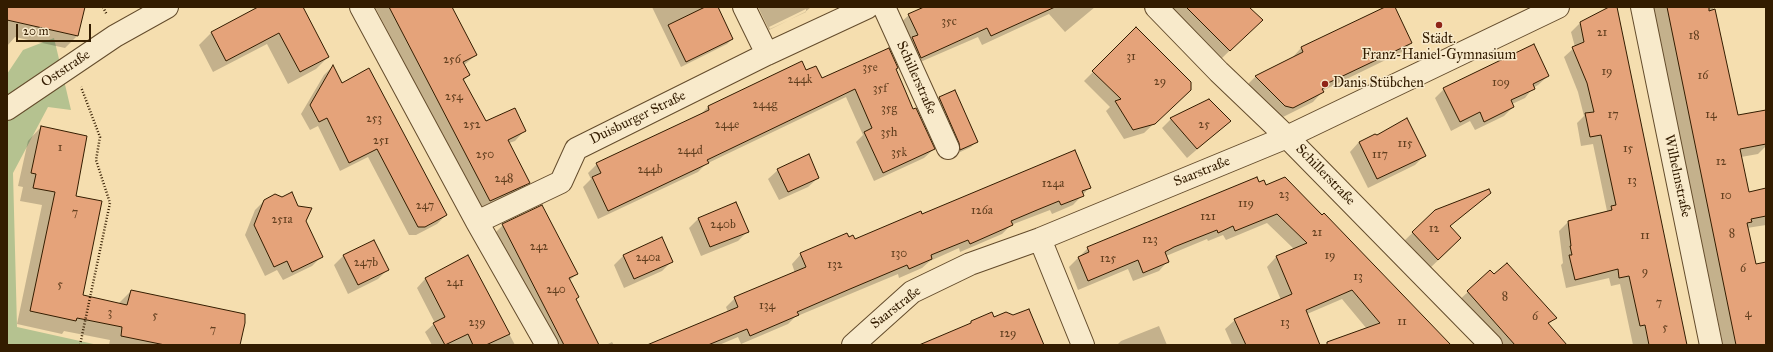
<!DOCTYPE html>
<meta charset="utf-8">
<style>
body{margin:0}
#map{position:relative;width:1773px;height:352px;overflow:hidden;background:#f5deaf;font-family:"IM FELL Great Primer",serif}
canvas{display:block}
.frame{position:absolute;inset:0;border:8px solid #331c00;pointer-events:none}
.scale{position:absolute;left:16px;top:24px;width:75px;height:18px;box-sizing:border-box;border:2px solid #331c00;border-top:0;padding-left:5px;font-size:12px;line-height:14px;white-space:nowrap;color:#331c00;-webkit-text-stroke:3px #f8eacb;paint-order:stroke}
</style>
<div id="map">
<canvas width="1773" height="352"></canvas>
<div class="frame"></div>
<div class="scale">20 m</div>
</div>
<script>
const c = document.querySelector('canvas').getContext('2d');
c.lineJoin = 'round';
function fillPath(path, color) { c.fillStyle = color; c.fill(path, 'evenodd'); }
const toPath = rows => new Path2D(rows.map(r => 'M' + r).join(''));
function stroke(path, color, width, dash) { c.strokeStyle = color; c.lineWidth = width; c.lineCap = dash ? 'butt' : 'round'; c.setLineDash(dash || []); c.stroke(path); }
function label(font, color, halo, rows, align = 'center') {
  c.font = font + ' "IM FELL Great Primer",serif'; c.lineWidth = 3; c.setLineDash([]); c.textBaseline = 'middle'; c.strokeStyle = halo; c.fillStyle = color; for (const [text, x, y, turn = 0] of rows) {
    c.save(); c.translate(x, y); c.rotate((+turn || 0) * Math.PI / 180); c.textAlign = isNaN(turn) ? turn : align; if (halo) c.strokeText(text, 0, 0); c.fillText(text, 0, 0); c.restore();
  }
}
const green = toPath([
 [54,38,71,110,48,107,13,173,17,327,98,345,7,345,7,74,23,50]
]);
const shadow = toPath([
 [7,7,84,7,78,35,65,48,15,37,7,46],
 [258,7,302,7,328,57,316,69,288,84,267,44,213,72,199,45,211,33],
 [375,7,451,7,476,55,464,65,469,75,463,81,485,122,524,131,515,141,509,143,529,182,520,192,481,210],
 [652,7,716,7,732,39,727,44,681,67],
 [758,7,810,7,810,8,805,12,769,30],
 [806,9,806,12,770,29,769,27],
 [926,7,1095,7,1065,32,1049,14,982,45,978,37,911,66,899,24,909,15],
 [1168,7,1237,7,1255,26,1220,60],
 [1387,7,1394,7,1411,43,1402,52,1324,90,1313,102,1283,117,1276,115,1246,86,1255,77,1292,58,1301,48],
 [1612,7,1616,7,1686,345,1633,345,1620,284,1611,286,1609,278,1566,288,1561,265,1563,263,1559,231,1568,222,1607,211,1593,144,1581,146,1577,123,1584,116,1578,92,1564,57,1575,47,1571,32,1580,23],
 [1653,7,1713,7,1737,117,1766,127,1766,146,1758,154,1741,157,1748,193,1766,189,1766,225,1747,228,1755,265,1766,263,1766,345,1723,345],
 [1136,29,1180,99,1144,133,1124,139,1106,111,1110,107,1084,81],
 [801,63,805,72,821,79,895,70,913,110,934,149,924,158,874,181,856,142,863,135,846,97,706,164,698,172,598,219,583,187,591,179,588,173,597,164,700,115,708,107],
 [333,66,342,84,446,215,437,224,416,235,409,235,368,157,340,171,318,126,310,130,301,114,324,75],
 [1548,76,1538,85,1533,88,1525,98,1512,104,1513,107,1504,116,1475,130,1470,121,1451,131,1435,98,1444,89],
 [954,91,976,142,971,147,956,154,934,103,939,98],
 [1208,100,1230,121,1187,158,1162,128,1171,119],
 [41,127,75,196,82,296,118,304,131,291,239,345,109,345,110,340,64,331,62,334,17,324,42,205,20,201,23,187,18,186,28,141],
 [1359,142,1424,156,1415,165,1368,188,1350,152],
 [778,170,818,178,808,187,779,200,768,179],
 [1285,178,1364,255,1448,345,1345,345,1367,329,1342,299,1307,314,1319,345,1232,345,1225,329,1235,320,1281,300,1267,267,1276,257,1294,249,1267,223,1226,240,1223,235,1208,241,1207,239,1166,256,1168,261,1159,271,1133,281,1128,269,1078,290,1069,267,1088,248,1259,184,1265,187],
 [1090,187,1073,205,1052,214,1050,210,1011,225,1002,234,960,252,959,248,930,261,922,268,899,278,898,274,795,317,788,324,741,344,738,337,719,345,655,345,728,312,726,307,735,298,795,273,792,264,801,254,848,239,854,240,922,215],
 [1490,193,1449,227,1451,248,1429,269,1403,242,1435,211],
 [264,201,305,221,322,256,312,266,283,280,277,270,265,276,245,235,255,210],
 [698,219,748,231,738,241,701,256,689,228],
 [503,225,577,274,569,281,578,297,575,300,598,345,551,345,494,234],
 [373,241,387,270,378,279,348,294,334,265,343,256],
 [468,256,515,345,432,345,425,332,435,323,417,288,425,279],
 [623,256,672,261,662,271,624,288,614,265],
 [1490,272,1555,318,1548,325,1566,345,1495,345,1457,302],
 [1159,326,1167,345,1117,345,1121,341],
 [612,342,614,345,606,345]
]);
const building = toPath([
 [7,7,85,7,78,36,7,20,7,7],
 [258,7,303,7,329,57,300,72,279,33,226,61,211,32,258,7],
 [389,7,452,7,477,55,463,62,470,75,463,79,486,121,515,108,526,131,508,140,530,183,490,201,389,7],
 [705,7,718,7,733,39,686,62,668,25,705,7],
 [924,7,1055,7,991,36,987,28,921,58,912,37,918,35,908,14,924,7],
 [1186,7,1249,7,1263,20,1230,51,1186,7],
 [1385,7,1395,7,1412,43,1328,83,1329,86,1322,89,1324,92,1293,108,1285,106,1255,76,1303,52,1301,47,1385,7],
 [1609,7,1617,7,1687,345,1649,345,1645,325,1640,326,1629,276,1619,278,1618,269,1575,280,1569,255,1572,255,1570,246,1571,246,1568,221,1612,210,1611,206,1616,205,1601,135,1590,137,1585,113,1594,112,1587,83,1572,47,1584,42,1580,22,1609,7],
 [1667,7,1709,7,1709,11,1715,9,1738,115,1766,110,1766,144,1740,149,1749,192,1766,188,1766,216,1751,219,1752,222,1747,223,1756,264,1766,262,1766,345,1736,345,1667,7],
 [1136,27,1191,82,1191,90,1155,124,1133,130,1115,101,1121,99,1092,71,1136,27],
 [1534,44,1549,76,1533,84,1535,89,1511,100,1514,107,1484,122,1480,112,1460,122,1443,88,1534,44],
 [889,48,898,68,896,69,905,90,913,109,916,108,935,149,883,173,864,132,872,128,855,89,707,160,709,163,608,211,592,177,601,173,596,163,709,110,708,106,802,61,806,70,816,66,822,78,889,48],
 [333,65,342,83,369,68,447,215,425,227,418,227,377,149,349,163,327,118,319,122,310,105,333,65],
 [955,90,978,142,960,150,959,143,939,97,955,90],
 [1209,99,1231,121,1197,149,1170,118,1209,99],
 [1407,118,1426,156,1377,179,1359,142,1375,134,1377,135,1407,118],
 [41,126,87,136,76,196,102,201,83,295,127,305,131,290,245,314,245,323,240,345,165,345,121,336,122,327,77,318,76,321,30,311,55,192,33,188,36,174,31,173,41,126],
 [1075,150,1091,188,1082,191,1084,196,1061,205,1059,201,1037,210,1011,221,1013,225,970,244,968,240,931,255,932,259,909,269,907,265,850,289,797,312,799,315,750,336,747,329,708,345,647,345,738,307,734,297,806,267,800,253,847,233,849,237,853,235,855,239,921,211,922,214,1075,150],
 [809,154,819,178,788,192,777,169,809,154],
 [1257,177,1259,182,1264,180,1266,185,1285,177,1322,215,1324,213,1451,345,1327,345,1327,342,1380,323,1352,290,1306,310,1320,345,1246,345,1234,319,1292,294,1276,256,1307,243,1277,214,1235,231,1233,226,1218,233,1217,230,1174,247,1165,252,1169,262,1143,273,1138,260,1088,281,1078,257,1089,252,1087,247,1257,177],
 [1489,189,1491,193,1450,226,1461,238,1438,260,1412,232,1435,210,1489,189],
 [292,192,298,206,312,208,306,221,323,257,292,272,287,261,274,267,254,225,264,200,275,194,282,197,292,192],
 [736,202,749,232,710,247,698,218,736,202],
 [542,205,578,274,569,278,579,297,576,299,599,345,564,345,502,224,542,205],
 [662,237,673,262,634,279,623,255,662,237],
 [374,240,389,270,358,285,343,255,374,240],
 [468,255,510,334,486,345,473,345,468,334,445,345,433,323,445,317,425,278,468,255],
 [1507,263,1557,318,1548,323,1567,345,1515,345,1467,291,1490,270,1494,274,1507,263],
 [1029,309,1044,345,919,345,971,323,971,321,992,312,994,317,1006,312,1013,315,1029,309]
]);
const path = toPath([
 [103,7,107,15],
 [80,345,110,203,96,160,100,137,81,87]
]);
const street = toPath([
 [361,7,477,222,547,345],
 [744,7,767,54],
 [884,7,948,148],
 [1156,7,1219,72,1287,137,1491,345],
 [1642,7,1711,345],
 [7,109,115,36,167,7],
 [477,222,561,182,576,149,767,54,868,7],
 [1040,239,1083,345],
 [853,345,912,292,970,264,1040,239,1287,137,1558,7]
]);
const markers = [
 [1439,25,4,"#8f2418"],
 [1325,84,4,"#8f2418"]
];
const numberNames = [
 ["35c",949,22],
 ["21",1602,33],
 ["18",1694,36],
 ["31",1131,57],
 ["256",452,60],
 ["35e",870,68],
 ["19",1607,72],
 ["16",1703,76],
 ["244k",800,80],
 ["29",1160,82],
 ["109",1501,83],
 ["35f",880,89],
 ["254",454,97],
 ["244g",765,105],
 ["35g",889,109],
 ["17",1613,115],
 ["14",1711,115],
 ["253",374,119],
 ["252",472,125],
 ["244e",727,125],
 ["25",1204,125],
 ["35h",889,133],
 ["251",381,141],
 ["115",1405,144],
 ["1",60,148],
 ["15",1628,149],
 ["244d",690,151],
 ["35k",899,153],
 ["250",485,155],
 ["117",1380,155],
 ["12",1721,162],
 ["244b",650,170],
 ["248",504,179],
 ["13",1632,181],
 ["124a",1053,184],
 ["23",1284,195],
 ["10",1726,196],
 ["119",1246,204],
 ["247",425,206],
 ["126a",982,211],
 ["7",75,213],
 ["121",1208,217],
 ["251a",282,220],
 ["240b",723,225],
 ["12",1434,229],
 ["21",1317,233],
 ["8",1732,234],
 ["11",1645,236],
 ["123",1150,240],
 ["242",539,247],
 ["130",899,254],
 ["19",1330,256],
 ["240a",648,258],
 ["125",1108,259],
 ["247b",366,263],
 ["132",835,265],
 ["6",1743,269],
 ["9",1645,272],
 ["13",1358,277],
 ["241",455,283],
 ["5",60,285],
 ["240",556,290],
 ["8",1505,297],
 ["7",1659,303],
 ["134",767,306],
 ["3",110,313],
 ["4",1748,314],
 ["5",155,316],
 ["6",1535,317],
 ["11",1402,322],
 ["239",477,323],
 ["13",1285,323],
 ["5",1665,328],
 ["7",213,330],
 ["129",1008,334]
];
const poiNames = [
 ["Städt.",1439,40],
 ["Franz-Haniel-Gymnasium",1439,56],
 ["Danis Stübchen",1333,84,"left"]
];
const streetNames = [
 ["Oststraße",66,69,-34],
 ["Schillerstraße",916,78,66],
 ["Duisburger Straße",638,118,-26],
 ["Saarstraße",1202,172,-22],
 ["Schillerstraße",1325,175,46],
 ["Wilhelmstraße",1677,176,78],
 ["Saarstraße",896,308,-38]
];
fillPath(green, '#b5c290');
fillPath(shadow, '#0003');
fillPath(building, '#e5a37a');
stroke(building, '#331c00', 1);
stroke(street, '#644c2c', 24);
stroke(path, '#331c00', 2.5, [1, 2]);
stroke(street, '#f8eacb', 22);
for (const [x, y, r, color] of markers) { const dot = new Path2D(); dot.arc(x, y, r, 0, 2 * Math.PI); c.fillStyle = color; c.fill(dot); stroke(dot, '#f8eacb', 1.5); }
label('12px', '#603e1e', null, numberNames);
label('14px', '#331c00', '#f8eacb', poiNames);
label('14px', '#331c00', '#f8eacb', streetNames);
</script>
